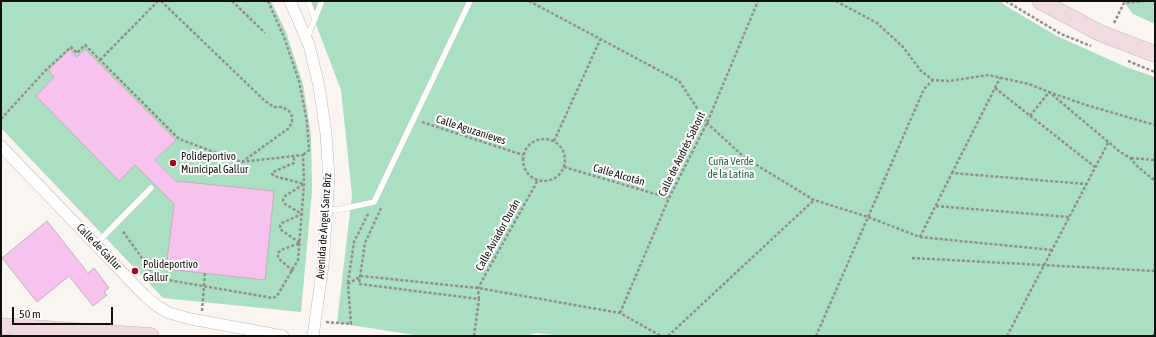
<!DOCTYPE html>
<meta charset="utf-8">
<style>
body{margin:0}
#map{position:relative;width:1156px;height:337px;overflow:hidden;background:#fbf5f2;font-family:"Asap Condensed",sans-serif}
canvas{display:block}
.frame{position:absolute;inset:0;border:2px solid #12100f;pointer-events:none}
.scale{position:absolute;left:12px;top:307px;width:101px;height:18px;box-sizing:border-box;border:2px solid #12100f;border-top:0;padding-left:5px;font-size:12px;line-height:14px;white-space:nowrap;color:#12100f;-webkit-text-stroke:3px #fff;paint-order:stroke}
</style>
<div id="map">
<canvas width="1156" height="337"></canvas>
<div class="frame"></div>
<div class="scale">50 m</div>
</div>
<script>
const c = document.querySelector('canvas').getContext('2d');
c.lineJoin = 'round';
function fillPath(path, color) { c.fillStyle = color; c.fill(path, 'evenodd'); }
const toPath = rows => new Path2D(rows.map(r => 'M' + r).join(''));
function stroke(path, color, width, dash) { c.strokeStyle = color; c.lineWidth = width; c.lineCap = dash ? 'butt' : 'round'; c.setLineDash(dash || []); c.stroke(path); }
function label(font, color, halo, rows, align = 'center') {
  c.font = font + ' "Asap Condensed",sans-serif'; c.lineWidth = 4; c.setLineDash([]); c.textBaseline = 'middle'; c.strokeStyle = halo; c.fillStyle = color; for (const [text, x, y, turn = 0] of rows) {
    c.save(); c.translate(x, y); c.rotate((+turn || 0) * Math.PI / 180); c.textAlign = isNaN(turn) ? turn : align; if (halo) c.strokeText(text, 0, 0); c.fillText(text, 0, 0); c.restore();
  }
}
const green = toPath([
 [1,1,271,1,286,32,303,84,311,135,312,191,301,312,163,298,1,128],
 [307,1,1000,1,1006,6,1057,36,1126,67,1155,77,1155,336,561,336,536,333,527,336,421,336,337,323,352,195,341,90],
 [1123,1,1155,1,1155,24,1133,14]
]);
const building = toPath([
 [70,49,77,57,85,49,176,140,155,160,176,181,274,191,265,280,166,269,174,204,135,165,119,181,36,96,54,77,48,70,70,49],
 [47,221,88,273,94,268,109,288,104,292,107,295,93,306,69,276,37,302,2,258,47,221]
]);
const path = toPath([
 [161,1,265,101,274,107,282,107,289,111,292,116,292,122,289,128,242,162],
 [232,1,265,33],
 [268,1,284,37,299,81,307,122,309,150,303,155],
 [529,1,679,81,707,123,745,158,814,200,868,217,920,237,1052,250],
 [836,1,877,23,903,47,921,71,933,80,949,81,988,75,1029,84,1049,92,1119,151,1130,158,1137,166,1155,181],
 [1006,1,1061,34,1091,46],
 [1114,23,1124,3,1145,1],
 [100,60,158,1],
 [1128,61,1155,72],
 [995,88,1095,167],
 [1030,116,1049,92,1086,105,1155,125],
 [1,119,45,71,71,47,77,53,85,45,179,139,241,162,303,155,304,184,298,260,277,296,273,298,162,279,154,275,122,230],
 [422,122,523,155],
 '523 160a21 21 0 1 1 42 0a21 21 0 1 1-42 0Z',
 [554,141,600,40],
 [1131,158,1155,160],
 [564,167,669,198],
 [952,173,1000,78],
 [936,206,1069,217],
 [381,208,365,243,359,284,479,299,474,336],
 [920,237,952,173,1086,184],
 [912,258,1155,271],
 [293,271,278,258,278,253,281,250,300,243,280,229,280,226,282,223,302,214,285,204,283,200,285,196,304,184,274,176,272,174,273,172,294,163,294,156],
 [348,283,354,242,369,212],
 [479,299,478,288,538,180],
 [202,311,205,273],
 [620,313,669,198,707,123,758,1],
 [326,322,351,324,348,284,361,276,478,288,620,313,661,336],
 [668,336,814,200],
 [816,336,924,89,933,80],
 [1007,336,1109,141],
 [1153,336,1155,333]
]);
const lane = toPath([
 [308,1,315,19],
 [307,38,322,1],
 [327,209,337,210,374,202,470,1],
 [96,244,151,188]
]);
const street = toPath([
 [290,1,309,45,319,86,326,134,329,177,323,265,313,336],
 [1,146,145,296,157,306,169,313,191,319,283,336]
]);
const secondary = toPath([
 [1040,1,1100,33,1155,54],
 [1,326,151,336]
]);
const markers = [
 [173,163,4,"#a30721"],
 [135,271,4,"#a30721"]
];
const streetNames = [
 ["Calle Aguzanieves",471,130,18],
 ["Calle de Andrés Saborit",682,154,-64],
 ["Calle Alcotán",619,175,16],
 ["Avenida de Ángel Sanz Briz",324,226,-86],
 ["Calle Aviador Durán",498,235,-61],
 ["Calle de Gallur",99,247,46]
];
const poiNames = [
 ["Polideportivo",181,157],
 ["Municipal Gallur",181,170],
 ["Polideportivo",143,265],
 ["Gallur",143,278]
];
const parkNames = [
 ["Cuña Verde",731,162],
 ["de la Latina",731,175]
];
fillPath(green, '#abdfc1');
fillPath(building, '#f8c2ee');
stroke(building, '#b9b4b8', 1);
stroke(lane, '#bfb9b6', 6);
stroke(street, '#bfb9b6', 12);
stroke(secondary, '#bfb9b6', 17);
stroke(path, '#928e8c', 2.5, [3, 2]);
stroke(lane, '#fff', 5.5);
stroke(street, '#fff', 11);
stroke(secondary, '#f2dae1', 16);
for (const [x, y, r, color] of markers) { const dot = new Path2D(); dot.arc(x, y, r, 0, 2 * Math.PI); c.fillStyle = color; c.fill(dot); stroke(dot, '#fff', 1.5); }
label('11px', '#12100f', '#fff', streetNames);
label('11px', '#12100f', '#fff', poiNames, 'left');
label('11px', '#266345', '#fff', parkNames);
</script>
